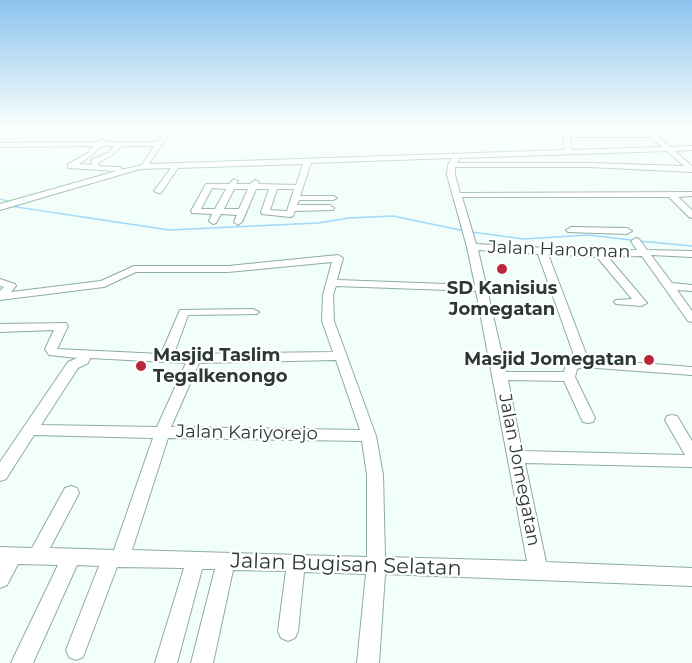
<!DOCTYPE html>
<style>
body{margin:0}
canvas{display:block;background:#f1fef9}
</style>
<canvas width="692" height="663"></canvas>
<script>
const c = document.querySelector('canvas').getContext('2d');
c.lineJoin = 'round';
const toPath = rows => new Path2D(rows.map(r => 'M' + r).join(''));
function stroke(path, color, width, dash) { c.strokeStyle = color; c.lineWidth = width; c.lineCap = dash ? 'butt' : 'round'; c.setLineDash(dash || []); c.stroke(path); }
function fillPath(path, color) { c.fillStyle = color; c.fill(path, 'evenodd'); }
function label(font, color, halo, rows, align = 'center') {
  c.font = font + ' Montserrat,sans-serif'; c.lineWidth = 4.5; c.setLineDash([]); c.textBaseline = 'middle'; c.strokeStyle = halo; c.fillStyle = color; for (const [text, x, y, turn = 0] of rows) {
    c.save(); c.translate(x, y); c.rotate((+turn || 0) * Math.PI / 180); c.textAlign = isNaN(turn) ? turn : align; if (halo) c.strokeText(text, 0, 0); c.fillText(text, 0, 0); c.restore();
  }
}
const stream = toPath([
 [0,199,11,202],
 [10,206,169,230,318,223,349,218,393,216,465,231],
 [471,232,524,239,588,235,631,240],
 [639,241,692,246]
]);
const minor = toPath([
 [54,127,114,127,111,129,0,132,0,128,54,127],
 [167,127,173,127,149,164,565,150,563,134,647,133,641,127,647,127,670,147,692,146,692,150,675,151,692,166,692,172,590,167,455,167,455,175,460,193,692,192,692,196,678,197,692,210,692,218,689,217,669,197,462,197,476,244,600,251,637,250,631,241,636,238,639,239,647,250,692,251,692,257,651,255,672,283,692,285,692,291,677,290,692,311,692,322,688,321,642,256,608,257,647,303,641,306,616,304,614,302,616,300,632,299,597,257,548,254,588,359,692,367,692,375,583,367,577,369,575,377,595,418,593,422,588,423,583,422,581,418,564,381,508,380,522,451,685,455,665,420,667,416,672,415,677,416,692,441,692,467,525,463,546,562,692,568,692,586,385,574,379,663,357,663,366,574,304,572,298,631,295,638,288,641,281,638,278,631,286,571,233,570,213,663,191,663,215,569,202,569,177,663,155,663,184,568,117,567,83,657,76,660,69,657,66,650,99,566,77,565,33,663,11,663,58,565,18,564,7,585,0,588,0,547,32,548,65,488,71,486,77,488,79,493,50,548,114,550,153,438,34,435,6,479,0,481,0,462,68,362,77,358,49,355,45,349,54,330,0,332,0,324,66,323,68,326,57,349,161,354,180,310,253,309,259,312,257,314,188,315,174,354,333,352,322,321,323,295,332,262,228,272,136,272,104,287,0,300,0,291,4,287,0,286,0,279,15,284,16,286,11,292,101,281,134,266,228,266,338,255,343,258,337,280,475,285,467,247,447,175,448,165,452,158,311,163,300,196,333,196,337,198,333,200,299,200,297,205,330,205,334,208,333,210,295,211,293,216,290,217,262,214,261,212,269,189,256,189,242,222,238,225,234,222,237,215,221,214,216,223,213,224,209,221,212,214,192,213,191,211,206,184,229,184,234,179,238,181,236,184,250,184,255,180,259,182,258,184,296,185,303,164,178,168,161,193,158,193,154,191,171,168,140,169,0,210,0,204,117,171,68,168,68,164,88,153,93,146,0,147,0,143,97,142,102,139,104,140,104,142,157,142,167,127],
 [569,137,651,137,662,147,572,150,569,137],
 [101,146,114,146,108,153,91,160,92,165,79,164,92,155,101,146],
 [122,146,154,146,142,165,121,170,121,167,118,167,99,166,98,163,112,155,122,146],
 [667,151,684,166,590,163,457,163,459,158,667,151],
 [212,188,226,189,215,209,201,209,212,188],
 [234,189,248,189,239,209,224,209,234,189],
 [277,189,294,189,287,211,270,210,277,189],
 [478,250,538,254,576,361,566,363,564,372,506,372,478,250],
 [336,286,476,291,527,561,385,557,383,475,376,436,334,321,333,295,336,286],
 [90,358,166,362,186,363,157,427,41,425,78,368,88,363,90,358],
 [336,360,360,430,171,427,199,363,336,360],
 [168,438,362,441,367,475,367,557,132,550,168,438],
 [675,127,682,127,685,129,682,131,675,127],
 [571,227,627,228,632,231,627,234,568,232,566,230,571,227]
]);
const markers = [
 [502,269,6,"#b8273c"],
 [649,360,6,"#b8273c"],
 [141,366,6,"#b8273c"]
];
const streetNames = [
 ["Jalan Hanoman",559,250,2],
 ["Jalan Kariyorejo",247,433,1],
 ["Jalan Jomegatan",519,470,79]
];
const poiNames = [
 ["SD Kanisius",502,289],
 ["Jomegatan",502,310],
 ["Masjid Taslim",153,356,"left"],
 ["Tegalkenongo",153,377,"left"],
 ["Masjid Jomegatan",637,360,"right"]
];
const nearStreetnames = [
 ["Jalan Bugisan Selatan",346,565,2]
];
stroke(stream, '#a2d9fa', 1.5);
stroke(minor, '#8dada2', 2);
fillPath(minor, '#fff');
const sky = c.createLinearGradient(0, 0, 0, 219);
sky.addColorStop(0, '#8cc3ef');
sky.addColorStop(0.58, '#f9fffc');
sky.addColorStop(1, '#f9fffc00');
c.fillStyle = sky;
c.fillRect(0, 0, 692, 219);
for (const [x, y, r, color] of markers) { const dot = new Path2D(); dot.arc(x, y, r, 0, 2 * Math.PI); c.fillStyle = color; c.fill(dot); stroke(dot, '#fff', 2); }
label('18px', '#2b3834', '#fff', streetNames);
label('bold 18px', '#2b3834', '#fff', poiNames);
label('21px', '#2b3834', '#fff', nearStreetnames);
</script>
